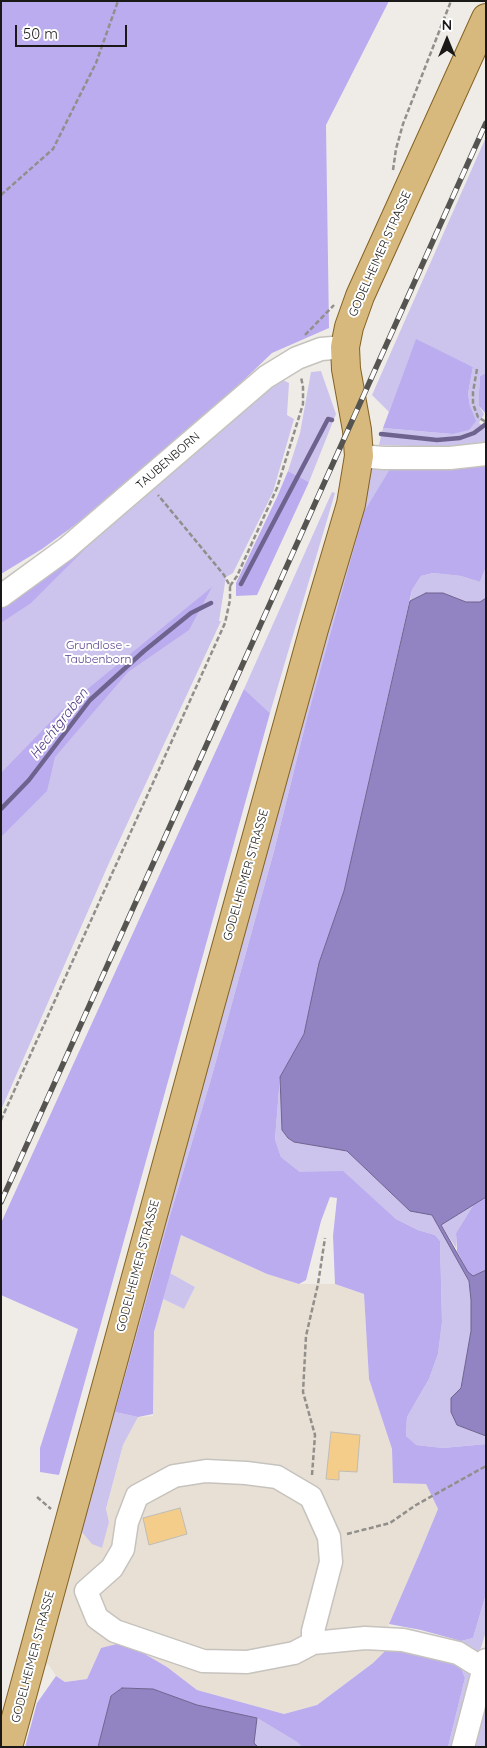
<!DOCTYPE html>
<style>
body{margin:0}
#map{position:relative;width:487px;height:1748px;overflow:hidden;background:#efece7;font-family:Quicksand,sans-serif}
canvas{display:block}
.frame{position:absolute;inset:0;border:2px solid #1a1917;pointer-events:none}
.north{position:absolute;left:422px;top:15px;width:50px;height:50px;-webkit-text-stroke:4px #fff;paint-order:stroke;rotate:0deg;font-size:14px;font-weight:700;line-height:20px;text-align:center;color:#1a1917}
.north::after{content:'';display:block;margin:auto;width:18px;height:22px;background:#1a1917;clip-path:polygon(50% 0,100% 100%,50% 72%,0 100%)}
.scale{position:absolute;left:15px;top:25px;width:112px;height:22px;box-sizing:border-box;border:2px solid #1a1917;border-top:0;padding-left:6px;font-size:15px;line-height:18px;white-space:nowrap;color:#1a1917;-webkit-text-stroke:4px #fff;paint-order:stroke}
</style>
<div id="map">
<canvas width="487" height="1748"></canvas>
<div class="frame"></div>
<div class="north">N</div>
<div class="scale">50 m</div>
</div>
<script>
const c = document.querySelector('canvas').getContext('2d');
c.lineJoin = 'round';
function fillPath(path, color) { c.fillStyle = color; c.fill(path, 'evenodd'); }
const toPath = rows => new Path2D(rows.map(r => 'M' + r).join(''));
function stroke(path, color, width, dash) { c.strokeStyle = color; c.lineWidth = width; c.lineCap = dash ? 'butt' : 'round'; c.setLineDash(dash || []); c.stroke(path); }
function label(font, color, halo, rows, align = 'center') {
  c.font = font + ' Quicksand,sans-serif'; c.lineWidth = 4; c.setLineDash([]); c.textBaseline = 'middle'; c.strokeStyle = halo; c.fillStyle = color; for (const [text, x, y, turn = 0] of rows) {
    c.save(); c.translate(x, y); c.rotate((+turn || 0) * Math.PI / 180); c.textAlign = isNaN(turn) ? turn : align; if (halo) c.strokeText(text, 0, 0); c.fillText(text, 0, 0); c.restore();
  }
}
const built = toPath([
 [181,1235,267,1274,299,1284,335,1284,364,1294,369,1379,392,1449,393,1483,426,1484,438,1509,421,1550,389,1624,385,1651,373,1663,317,1705,284,1714,197,1690,167,1667,143,1653,101,1648,87,1679,65,1682,56,1676,48,1664,38,1673,81,1514,109,1522,106,1510,123,1445,138,1417,153,1416,154,1332,163,1299,184,1309,195,1287,170,1273]
]);
const green = toPath([
 [486,137,486,373,480,376,479,392,479,406,484,414,479,423,486,428,486,443,471,448,379,445,383,428,452,434,470,406,468,394,473,367,416,340,389,412,372,395],
 [321,371,336,414,309,482,288,471,300,433,311,372],
 [277,377,289,383,287,415,294,419,273,492,233,573,226,577,219,621,221,621,109,863,1,1110,1,602],
 [393,464,304,730,274,851,211,1079,165,1232,115,1412,138,1417,123,1445,106,1509,109,1522,102,1548,92,1544,82,1532,81,1514,371,465],
 [332,492,335,493,270,713,244,689],
 [486,567,486,598,480,602,466,602,443,593,426,593,410,601,412,590,421,576,433,573,461,576,480,582],
 [280,1077,282,1130,288,1138,294,1142,347,1151,410,1210,432,1215,443,1233,469,1281,471,1300,471,1331,461,1388,451,1398,457,1425,486,1436,486,1444,443,1448,415,1445,406,1436,407,1417,429,1379,438,1354,442,1322,440,1241,435,1235,418,1230,396,1219,343,1172,300,1172,281,1157,275,1141],
 [474,1204,456,1233,456,1248,441,1225],
 [170,1273,195,1287,184,1309,163,1299],
 [486,1594,486,1631,481,1648,475,1655,454,1639,461,1641,473,1638],
 [461,1668,469,1671,471,1685,455,1747,448,1747,465,1678],
 [486,1684,486,1747,469,1747],
 [257,1718,297,1742,302,1747,258,1747,254,1743]
]);
const forest = toPath([
 [1,1,389,1,326,125,329,328,272,353,181,440,112,498,42,549,1,574],
 [416,339,473,367,468,394,470,406,476,421,469,430,452,434,383,428],
 [486,373,486,414,479,406,479,392,480,376],
 [486,460,486,567,480,582,461,576,433,573,421,576,412,590,344,891,319,963,304,1034,280,1077,275,1140,281,1157,300,1172,343,1171,396,1219,418,1230,435,1235,440,1241,442,1322,438,1354,429,1379,407,1417,406,1436,416,1445,443,1448,486,1444,486,1594,473,1638,461,1641,421,1630,389,1624,421,1550,438,1509,426,1484,393,1483,392,1449,369,1379,364,1294,335,1284,333,1236,337,1198,330,1197,321,1221,306,1280,299,1284,267,1274,181,1235,154,1332,153,1414,138,1417,115,1412,165,1232,211,1079,274,851,304,730,364,512,393,464],
 [288,471,309,482,257,595,236,596,236,583,277,497],
 [92,542,31,603,1,623,1,604],
 [212,587,189,630,128,672,55,757,47,791,1,837,1,773,62,710],
 [244,689,270,713,59,1475,40,1472,40,1448,78,1329,1,1295,1,1223],
 [486,1197,486,1270,472,1276,468,1272,457,1251,456,1233,474,1204],
 [117,1644,143,1653,167,1667,197,1690,284,1714,317,1705,373,1663,385,1651,417,1652,449,1659,461,1668,465,1678,448,1747,302,1747,297,1742,257,1718,197,1705,153,1689,122,1688,111,1696,98,1747,25,1747,37,1703,56,1676,65,1682,87,1679,101,1648]
]);
const water = toPath([
 [426,593,443,593,466,602,480,602,486,598,486,1197,441,1225,468,1272,473,1276,486,1270,486,1436,457,1425,451,1412,451,1398,461,1388,471,1331,471,1300,469,1281,432,1215,410,1211,347,1151,294,1142,288,1138,282,1130,280,1077,304,1034,319,963,344,891,410,601,426,593],
 [122,1688,153,1689,197,1705,257,1718,254,1743,258,1747,98,1747,111,1696,122,1688]
]);
const stream = toPath([
 [381,434,437,440,460,438,474,433,486,424],
 [241,584,328,419,332,420],
 [1,809,29,780,90,700,144,651,191,613,211,603]
]);
const building = toPath([
 [331,1432,360,1435,357,1472,339,1471,339,1480,326,1479,331,1432],
 [180,1508,187,1534,149,1545,143,1518,180,1508]
]);
const path = toPath([
 [393,170,396,149,403,124,451,1],
 [1,195,53,149,96,63,118,1],
 [305,335,334,305],
 [477,369,473,392,473,404,478,417,486,422],
 [230,586,237,576,277,488,303,404,303,387,301,377],
 [1,1120,225,623,230,600,230,586,224,575,158,495],
 [312,1475,315,1435,303,1392,306,1336,318,1284,325,1238],
 [37,1497,51,1509],
 [347,1534,390,1523,416,1505,486,1466]
]);
const minor = toPath([
 [359,456,384,458,450,458,486,454],
 [1,596,67,548,266,377,297,358,321,349,345,347],
 [86,1591,112,1568,123,1549,127,1522,137,1496,174,1476,206,1471,246,1473,277,1477,311,1497,329,1537,331,1562,313,1631,313,1643],
 [86,1591,97,1618,115,1631,203,1661,247,1662,294,1653,313,1643,365,1638,403,1640,458,1653,474,1663,486,1665],
 [463,1747,486,1660]
]);
const major = toPath([
 [8,1747,205,1024,314,629,351,504,359,456,357,430,346,369,345,347,349,327,360,296,486,18]
]);
const rail = toPath([
 [1,1202,486,123]
]);
const streetNames = [
 ["GODELHEIMER STRASSE",380,254,-66],
 ["TAUBENBORN",168,461,-41],
 ["GODELHEIMER STRASSE",246,875,-74],
 ["GODELHEIMER STRASSE",138,1266,-75],
 ["GODELHEIMER STRASSE",33,1657,-75]
];
const parkNames = [
 ["Grundlose -",98,645],
 ["Taubenborn",98,659]
];
const waterNames = [
 ["Hechtgraben",59,724,-52]
];
fillPath(built, '#e8e0d5');
fillPath(green, '#ccc4ed');
fillPath(forest, '#bbacef');
fillPath(water, '#9283c3');
stroke(water, '#6e638f', 1);
stroke(stream, '#6e638f', 4.5);
fillPath(building, '#f5cd8a');
stroke(building, '#bfbcb7', 1);
stroke(minor, '#c6c3be', 25);
stroke(major, '#846222', 30);
stroke(path, '#918f8b', 2.5, [5, 2.5]);
stroke(minor, '#fff', 22);
stroke(major, '#d7b97e', 28);
stroke(rail, '#555451', 5.5);
stroke(rail, '#fff', 4, [11]);
label('12px', '#1a1917', '#fff', streetNames);
label('12px', '#563e8c', '#fff', parkNames);
label('italic 14px', '#4f3785', '#fff', waterNames);
</script>
